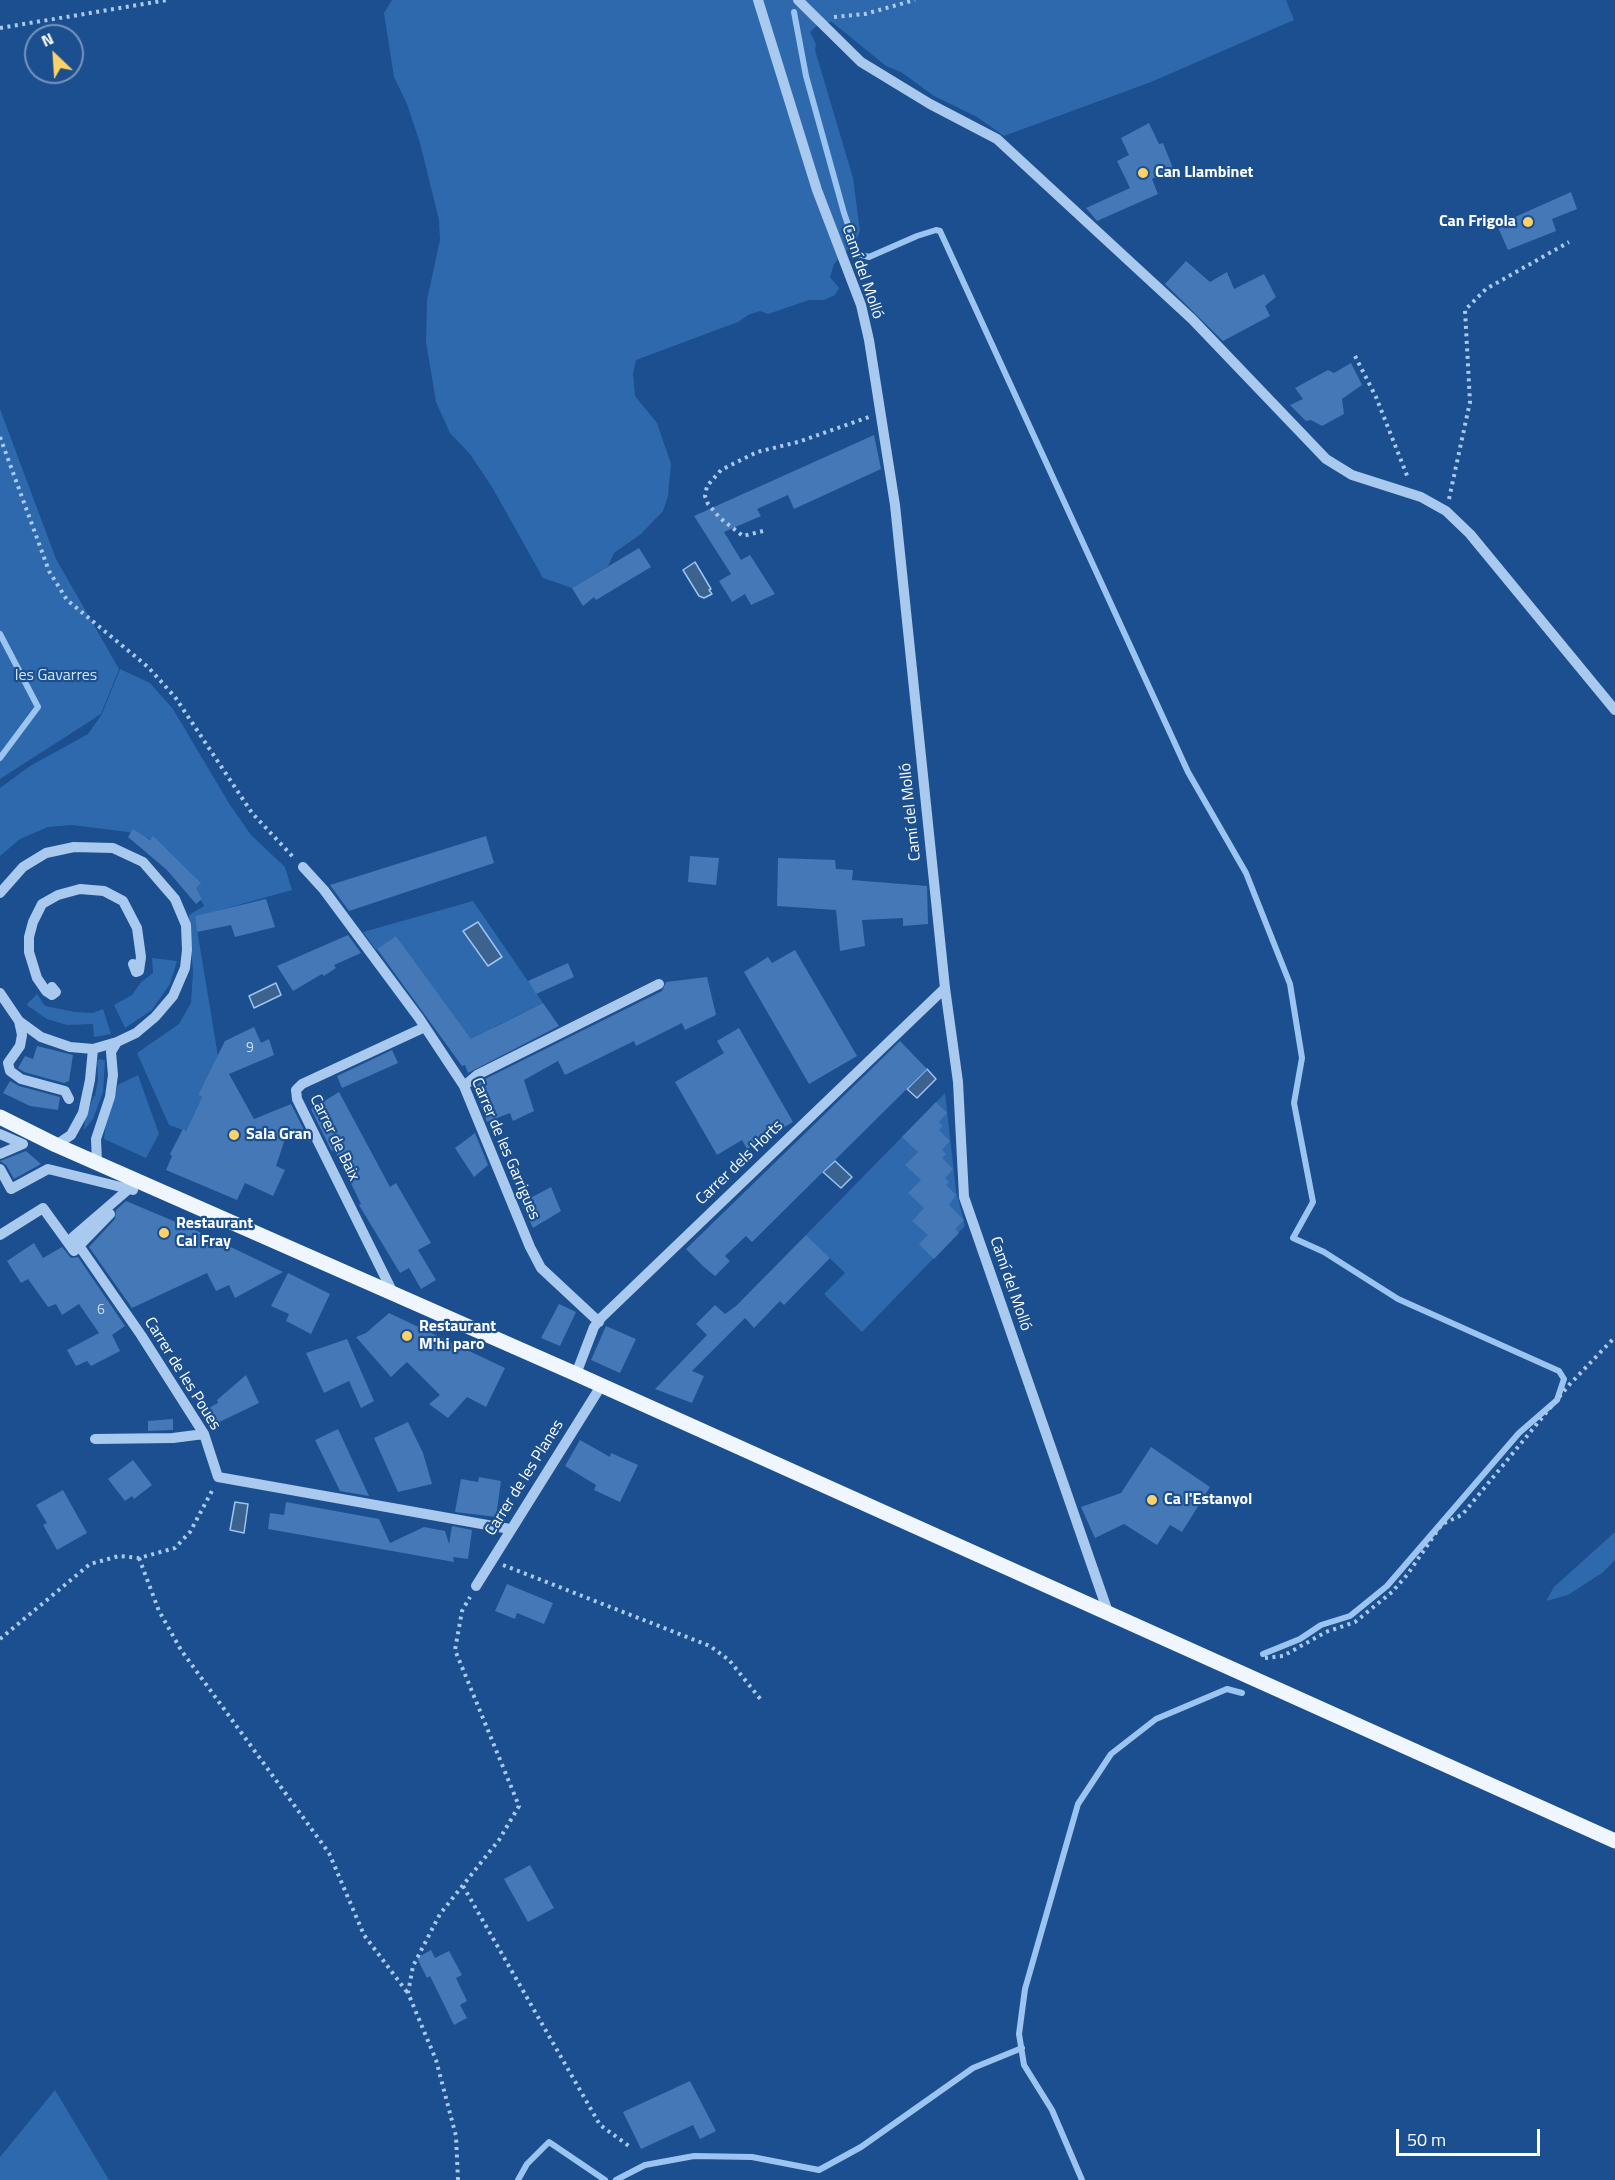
<!DOCTYPE html>
<meta charset="utf-8">
<style>
body{margin:0}
#map{position:relative;width:1615px;height:2180px;overflow:hidden;background:#1b4f8f;font-family:"Titillium Web",sans-serif}
canvas{display:block}
.north{position:absolute;left:24px;top:24px;width:60px;height:60px;box-sizing:border-box;background:#1b4f8f;border:2px solid #7695bc;border-radius:50%;rotate:335deg;font-size:16px;font-weight:700;line-height:24px;text-align:center;color:#fff}
.north::after{content:'';display:block;margin:auto;width:21px;height:27px;background:#ffd166;clip-path:polygon(50% 0,100% 100%,50% 72%,0 100%)}
.scale{position:absolute;left:1396px;top:2129px;width:144px;height:27px;box-sizing:border-box;border:3px solid #fff;border-top:0;padding-left:8px;font-size:18px;line-height:21px;white-space:nowrap;color:#fff;-webkit-text-stroke:4px #1b4f8f;paint-order:stroke}
</style>
<div id="map">
<canvas width="1615" height="2180"></canvas>
<div class="north">N</div>
<div class="scale">50 m</div>
</div>
<script>
const c = document.querySelector('canvas').getContext('2d');
c.lineJoin = 'round';
function fillPath(path, color) { c.fillStyle = color; c.fill(path, 'evenodd'); }
const toPath = rows => new Path2D(rows.map(r => 'M' + r).join(''));
function stroke(path, color, width, dash) { c.strokeStyle = color; c.lineWidth = width; c.lineCap = dash ? 'butt' : 'round'; c.setLineDash(dash || []); c.stroke(path); }
function label(font, color, halo, rows, align = 'center') {
  c.font = font + ' "Titillium Web",sans-serif'; c.lineWidth = 4.5; c.setLineDash([]); c.textBaseline = 'middle'; c.strokeStyle = halo; c.fillStyle = color; for (const [text, x, y, turn = 0] of rows) {
    c.save(); c.translate(x, y); c.rotate((+turn || 0) * Math.PI / 180); c.textAlign = isNaN(turn) ? turn : align; if (halo) c.strokeText(text, 0, 0); c.fillText(text, 0, 0); c.restore();
  }
}
const green = toPath([
 [392,0,1286,0,1294,20,1151,82,1004,136,977,117,934,96,901,72,886,66,832,22,820,23,810,32,816,44,815,50,853,178,860,231,855,244,842,254,834,264,830,277,839,288,835,295,824,300,809,300,768,314,760,311,748,315,738,322,636,360,633,374,635,396,657,423,671,464,668,496,663,511,641,534,614,553,608,566,572,588,543,578,492,487,470,454,450,433,436,402,426,342,427,300,440,240,439,220,420,143,407,104,394,77,384,13],
 [0,409,56,559,119,669,101,714,0,779],
 [120,669,150,683,173,709,230,805,251,835,285,867,292,890,195,917,218,1056,198,1095,202,1097,186,1131,169,1125,137,1053,179,1024,191,1003,193,972,189,915,204,906,183,866,168,851,148,838,128,832,72,825,48,827,20,839,0,856,0,788,30,766,88,734,102,714],
 [473,901,543,1003,494,1027,484,1058,396,936,376,950,363,932],
 [152,958,177,961,170,984,152,1010,125,1028,114,1005,132,995,141,982,153,973],
 [37,994,45,1006,75,1012,93,1013,103,1009,111,1034,94,1037,93,1024,67,1025,47,1019,28,1006,27,1004],
 [101,1059,105,1061,103,1092,138,1075,159,1134,146,1158,104,1139,106,1121,118,1085,103,1092,93,1119,84,1130,85,1118,94,1096,52,1116,95,1096,98,1080,97,1060],
 [945,1093,956,1190,965,1226,862,1332,824,1294,845,1273,806,1235],
 [1615,1532,1615,1560,1602,1573,1568,1595,1546,1601,1554,1587],
 [55,2090,109,2180,0,2180,0,2157]
]);
const water = toPath([
 [695,562,711,589,709,590,712,594,704,598,699,596,683,570,695,562],
 [478,922,502,957,488,966,463,931,478,922],
 [276,983,281,995,254,1008,249,996,276,983],
 [927,1069,936,1079,917,1098,907,1089,927,1069],
 [835,1161,852,1177,841,1188,823,1172,835,1161],
 [235,1502,248,1504,244,1533,230,1530,235,1502]
]);
const stream = toPath([
 [794,12,806,76,844,213,858,254,869,257,917,236,936,230,940,231,1188,772,1246,873,1290,984,1302,1058,1294,1103,1313,1202,1293,1238,1324,1252,1398,1299,1559,1371,1564,1379,1557,1400,1519,1433,1387,1586,1350,1616,1321,1625,1300,1639,1263,1654],
 [0,634,38,707,0,758],
 [518,2180,527,2164,549,2142,605,2180],
 [616,2180,645,2165,694,2156,752,2157,819,2170,861,2147,973,2068,1022,2048],
 [1082,2180,1052,2110,1024,2065,1019,2034,1025,1989,1078,1804,1111,1754,1156,1719,1227,1689,1242,1693]
]);
const building = toPath([
 [1149,123,1159,144,1163,143,1173,168,1152,179,1158,194,1097,221,1086,208,1130,188,1117,161,1129,155,1121,138],
 [1571,192,1577,209,1552,219,1556,231,1508,250,1497,225],
 [1186,261,1210,282,1227,272,1234,289,1264,274,1276,297,1265,306,1270,316,1223,341,1165,284],
 [1351,363,1362,385,1342,399,1344,414,1322,426,1311,420,1306,421,1290,405,1303,399,1295,388,1328,370,1334,373],
 [874,435,881,469,794,509,788,495,757,509,761,516,724,532,741,560,750,555,775,594,751,605,745,594,732,602,719,581,731,574,694,516],
 [639,548,651,567,596,600,594,597,583,606,572,588],
 [133,829,150,840,153,836,201,883,196,888,202,899,196,904,167,870,128,837],
 [486,836,494,863,349,911,330,885],
 [690,856,719,858,716,885,688,882],
 [778,858,835,860,836,869,853,870,852,880,927,886,928,924,903,926,903,918,862,920,865,946,840,951,836,910,777,906],
 [266,899,275,927,235,937,231,925,197,932,195,916],
 [348,935,361,953,334,965,336,968,324,976,322,974,293,991,277,966],
 [396,936,471,1039,543,1003,559,1026,468,1073,465,1065,462,1066,377,949],
 [795,950,857,1056,809,1084,744,972,768,957,772,963],
 [568,963,574,977,536,994,528,981],
 [707,977,716,1015,685,1030,682,1023,636,1046,634,1041,565,1075,558,1061,524,1080,534,1111,513,1121,510,1113,487,1122,474,1088,481,1081,662,991,666,982],
 [254,1027,261,1043,269,1039,274,1055,229,1074,254,1119,291,1104,310,1142,287,1133,276,1166,285,1170,273,1196,245,1183,237,1200,166,1170,172,1156,170,1154,183,1129,186,1131,202,1097,198,1095,225,1041],
 [739,1028,793,1122,747,1149,742,1140,717,1155,675,1082,724,1053,717,1041],
 [900,1041,927,1069,752,1242,746,1236,725,1256,730,1261,715,1276,704,1267,686,1249],
 [37,1046,73,1055,69,1081,64,1083,24,1072,18,1068,25,1056,33,1059],
 [392,1050,398,1063,342,1088,337,1076],
 [10,1081,19,1086,60,1097,58,1110,30,1106,3,1093],
 [339,1092,390,1187,396,1183,431,1243,418,1250,436,1280,421,1289,409,1268,400,1273,359,1205,361,1204,336,1153,331,1150,311,1109],
 [936,1102,947,1113,939,1122,943,1126,939,1130,950,1141,942,1150,946,1154,942,1158,953,1169,945,1178,949,1182,946,1185,956,1195,949,1205,964,1220,955,1229,959,1233,934,1259,919,1244,928,1235,912,1221,924,1208,908,1193,921,1180,905,1165,918,1152,902,1137],
 [475,1133,488,1165,474,1177,455,1148],
 [26,1151,41,1164,14,1179,6,1165,0,1161],
 [551,1187,561,1211,533,1228,521,1203],
 [126,1201,195,1230,283,1272,235,1298,229,1285,216,1291,207,1273,132,1308,89,1247,115,1219,116,1210],
 [806,1235,830,1258,784,1305,780,1301,754,1328,745,1318,692,1371,704,1376,692,1403,655,1389,707,1335,696,1324,715,1305,725,1314,736,1306],
 [34,1243,43,1258,62,1247,71,1258,78,1257,125,1326,112,1335,120,1351,91,1366,87,1361,76,1366,67,1350,99,1333,79,1304,62,1315,56,1304,48,1307,28,1279,21,1283,7,1261],
 [288,1273,330,1294,311,1334,286,1321,289,1314,271,1306],
 [559,1304,576,1312,560,1346,541,1338],
 [389,1313,505,1368,486,1407,467,1397,448,1418,429,1404,440,1395,407,1362,391,1377,356,1337,366,1333],
 [606,1326,636,1339,620,1373,591,1360],
 [347,1339,374,1401,361,1408,349,1381,324,1393,306,1353],
 [246,1375,259,1403,211,1426,203,1411,218,1403,217,1400],
 [173,1419,173,1430,148,1431,148,1421],
 [408,1422,423,1453,432,1484,398,1492,374,1438],
 [338,1429,369,1496,340,1491,315,1440],
 [580,1440,610,1457,611,1453,638,1465,620,1502,594,1490,596,1485,565,1466],
 [1151,1447,1210,1487,1182,1532,1170,1525,1157,1545,1124,1524,1095,1538,1081,1507,1121,1493],
 [133,1460,152,1485,134,1499,132,1496,125,1501,108,1479],
 [479,1477,501,1481,496,1517,455,1512,461,1479,478,1482],
 [63,1490,87,1533,57,1550,43,1525,47,1523,36,1505],
 [286,1502,379,1519,390,1543,424,1527,445,1531,449,1544,452,1526,472,1530,468,1559,453,1557,454,1562,268,1529,270,1513,284,1515],
 [507,1584,553,1603,544,1624,517,1613,515,1619,495,1611],
 [530,1865,554,1908,528,1922,504,1879],
 [431,1950,435,1958,449,1951,462,1975,456,1978,467,2001,460,2005,467,2018,454,2025,430,1976,427,1978,417,1958],
 [690,2081,716,2131,700,2139,693,2125,641,2149,623,2112]
]);
const path = toPath([
 [834,17,865,14,915,0],
 [0,28,168,0],
 [1355,356,1376,397,1408,478],
 [0,437,49,571,67,600,148,667,175,697,252,813,294,858],
 [1449,499,1470,402,1465,310,1486,289,1569,242],
 [763,531,743,536,720,518,708,504,705,496,707,486,721,470,757,452,798,442,869,417],
 [139,1558,159,1611,181,1650,329,1853,364,1935,407,1992],
 [503,1565,710,1646,729,1660,762,1701],
 [0,1639,90,1564,119,1556,139,1558,175,1548,190,1532,213,1489],
 [1265,1658,1283,1656,1326,1632,1355,1622,1392,1592,1407,1575,1442,1524,1462,1515,1569,1385,1615,1337],
 [463,1886,600,2125,629,2146],
 [458,2180,456,2136,436,2060,408,1993,413,1966,440,1914,499,1840,519,1806,455,1650,462,1611,470,1597]
]);
const minor = toPath([
 [758,0,817,190,861,305,869,340,895,505,945,988,958,1082,964,1197,1109,1615],
 [798,0,861,62,930,104,997,139,1192,319,1326,459,1352,475,1421,497,1446,511,1470,534,1615,710],
 [303,867,324,890,419,1018,464,1086,530,1247,541,1268,599,1322],
 [0,893,23,867,46,853,74,847,113,848,143,862,175,899,186,925,187,950,185,968,173,996,155,1017,136,1033,117,1042,93,1049,70,1047,41,1037,19,1021,0,993],
 [52,987,56,992,52,995,46,991,37,978,29,952,29,937,33,922,42,904,58,895,80,889,104,891,123,901,137,928,141,957,139,971,136,972,133,964],
 [19,1021,22,1035,20,1046,8,1063,10,1071,21,1079,65,1091,69,1099],
 [464,1086,477,1075,659,984],
 [0,1134,23,1144,0,1154],
 [56,1145,71,1135,83,1113,90,1080,93,1049],
 [97,1162,96,1139,110,1097,113,1075,111,1052,117,1042],
 [0,1169,11,1189,48,1169,133,1190],
 [138,1181,73,1237,141,1335,204,1434,218,1477,510,1529],
 [0,1235,43,1208,74,1251,110,1214],
 [394,1295,297,1099,296,1090,302,1084,425,1027],
 [576,1374,594,1327,602,1317,945,988],
 [95,1439,173,1438,204,1434],
 [476,1586,601,1386]
]);
const major = toPath([
 [0,1117,56,1145,576,1374,1615,1841]
]);
const markers = [
 [1143,173,6,"#ffd166"],
 [1528,222,6,"#ffd166"],
 [234,1135,6,"#ffd166"],
 [164,1233,6,"#ffd166"],
 [407,1336,6,"#ffd166"],
 [1152,1500,6,"#ffd166"]
];
const numberNames = [
 ["9",250,1049],
 ["6",101,1311]
];
const poiNames = [
 ["Can Llambinet",1155,173],
 ["Can Frigola",1516,222,"right"],
 ["Sala Gran",246,1135],
 ["Restaurant",176,1224],
 ["Cal Fray",176,1242],
 ["Restaurant",419,1327],
 ["M'hi paro",419,1345],
 ["Ca l'Estanyol",1164,1500]
];
const streetNames = [
 ["Camí del Molló",862,272,71],
 ["Camí del Molló",911,812,-96],
 ["Carrer de Baix",334,1138,64],
 ["Carrer de les Garrigues",505,1149,67],
 ["Carrer dels Horts",740,1163,-44],
 ["Camí del Molló",1010,1284,71],
 ["Carrer de les Poues",182,1374,58],
 ["Carrer de les Planes",525,1478,-58]
];
const parkNames = [
 ["les Gavarres",56,676]
];
fillPath(green, '#2e69ad');
fillPath(water, '#3c6290');
stroke(water, '#9cc4f0', 1.5);
stroke(stream, '#9cc4f0', 6);
fillPath(building, '#4478b7');
stroke(path, '#a9c9ee', 4, [3, 4.5]);
stroke(minor, '#a9c9ee', 10);
stroke(major, '#f0f6ff', 15);
for (const [x, y, r, color] of markers) { const dot = new Path2D(); dot.arc(x, y, r, 0, 2 * Math.PI); c.fillStyle = color; c.fill(dot); stroke(dot, '#1b4f8f', 2); }
label('14px', '#d0dded', null, numberNames);
label('bold 16px', '#fff', '#1b4f8f', poiNames, 'left');
label('16px', '#fff', '#1b4f8f', streetNames);
label('16px', '#cfe3fa', '#1b4f8f', parkNames);
</script>
